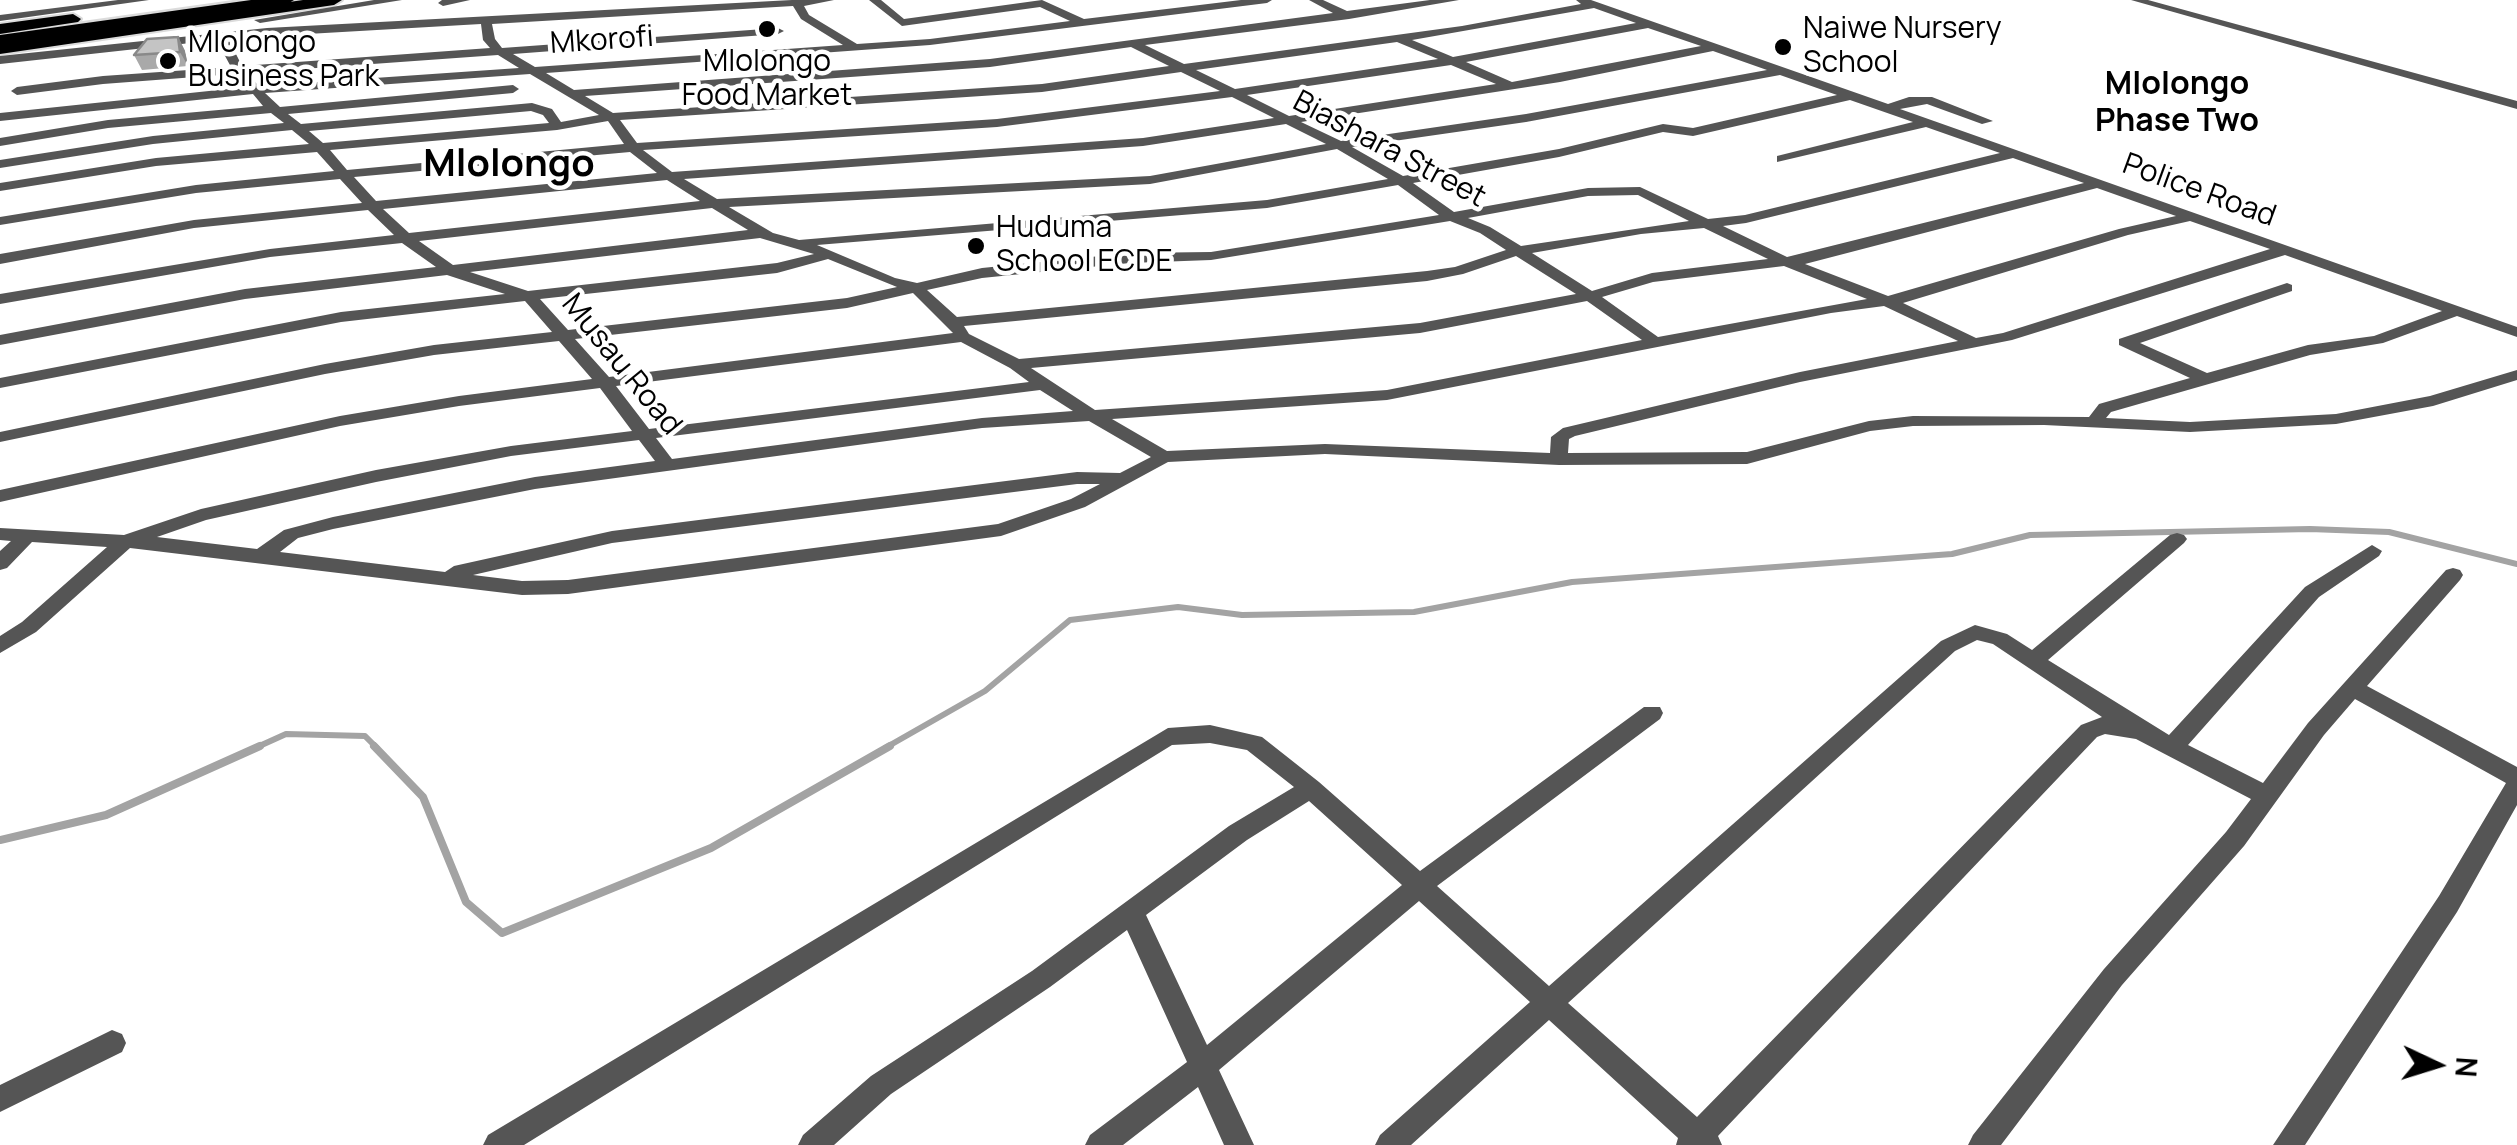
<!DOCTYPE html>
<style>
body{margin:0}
#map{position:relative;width:2517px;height:1145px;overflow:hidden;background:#fff;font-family:Manrope,sans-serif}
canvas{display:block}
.north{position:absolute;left:2387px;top:1015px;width:100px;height:100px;-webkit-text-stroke:8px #fff;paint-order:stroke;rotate:94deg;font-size:28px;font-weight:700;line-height:40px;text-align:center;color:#000}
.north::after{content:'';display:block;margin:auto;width:35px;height:45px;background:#000;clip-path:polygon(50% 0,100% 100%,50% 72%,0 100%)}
</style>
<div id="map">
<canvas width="2517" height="1145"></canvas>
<div class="north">N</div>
</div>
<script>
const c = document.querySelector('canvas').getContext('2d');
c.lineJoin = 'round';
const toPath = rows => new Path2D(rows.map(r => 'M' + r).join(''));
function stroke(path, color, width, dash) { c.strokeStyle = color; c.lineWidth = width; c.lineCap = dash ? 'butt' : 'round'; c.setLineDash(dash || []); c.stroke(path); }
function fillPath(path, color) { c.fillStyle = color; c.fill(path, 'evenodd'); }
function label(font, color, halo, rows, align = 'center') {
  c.font = font + ' Manrope,sans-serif'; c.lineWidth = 9; c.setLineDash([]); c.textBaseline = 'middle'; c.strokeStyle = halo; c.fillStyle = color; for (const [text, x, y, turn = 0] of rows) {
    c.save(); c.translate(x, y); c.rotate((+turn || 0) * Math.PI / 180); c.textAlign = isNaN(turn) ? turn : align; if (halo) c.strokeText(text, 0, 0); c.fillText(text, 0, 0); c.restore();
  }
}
const streamFar1 = toPath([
 [255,748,286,734,365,736,377,748],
 [885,748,985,691,1070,620,1178,607,1242,615,1414,612,1572,582,1952,554,2030,535,2310,529,2389,532,2517,564]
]);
const stream = toPath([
 [374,746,423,797,466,902,502,933,711,848,890,746],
 [0,840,106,815,260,746]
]);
const minor = toPath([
 [374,0,402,0,260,23,254,20,374,0],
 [442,0,470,0,443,6,438,3,442,0],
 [792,0,834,0,804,6,809,15,857,44,930,39,1070,21,1040,7,902,26,869,0,881,0,904,19,1042,0,1084,19,1241,0,1272,0,1267,3,930,45,546,73,574,90,990,59,1333,13,1309,0,1323,0,1347,11,1430,0,1459,0,1349,19,1145,45,1184,64,1462,26,1581,4,1576,0,1591,0,1888,104,1909,97,1932,97,1993,121,1982,124,1927,104,1900,109,2517,327,2517,337,2457,316,2383,343,2310,355,2111,412,2106,418,2190,422,2336,414,2430,396,2517,370,2517,380,2433,406,2336,424,2190,432,2044,425,1913,426,1870,431,1747,464,1559,465,1325,454,1168,462,1085,507,1001,536,568,594,522,595,130,548,36,632,0,653,0,636,22,622,107,547,32,542,7,568,0,570,0,551,11,541,0,540,0,528,124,535,201,509,376,470,511,446,632,431,600,388,459,406,340,426,0,502,0,490,340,416,459,396,592,379,559,341,434,355,325,374,0,442,0,432,325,364,434,345,552,332,525,301,341,322,0,388,0,378,341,312,505,294,447,275,245,299,0,345,0,335,245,289,436,267,402,243,270,257,0,304,0,294,270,249,394,235,368,210,194,228,0,264,0,254,194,220,362,203,340,179,196,193,0,225,0,217,196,185,334,171,317,152,156,166,0,191,0,183,156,158,309,144,292,130,153,144,0,168,0,160,153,136,284,123,271,113,108,128,0,146,0,138,108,120,263,106,253,94,0,121,0,113,247,87,235,74,103,84,17,95,11,91,17,87,103,76,231,67,224,54,227,39,0,64,0,56,267,28,792,0],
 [793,6,801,19,843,45,535,67,513,54,778,34,784,31,778,28,502,48,495,39,492,24,793,6],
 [1594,8,1636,23,1453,57,1412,40,1594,8],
 [481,24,483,40,490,48,242,66,236,54,238,38,481,24],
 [1648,28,1701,46,1512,82,1466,62,1648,28],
 [1397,42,1438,59,1235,89,1196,70,1397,42],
 [1131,47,1169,66,1042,84,613,113,585,96,990,67,1131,47],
 [1713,51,1767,70,1526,114,1341,141,1301,122,1560,82,1713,51],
 [498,55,519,68,259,86,247,73,498,55],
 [1451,65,1496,84,1289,116,1247,95,1451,65],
 [1181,72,1220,91,997,119,637,143,620,120,1042,92,1181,72],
 [530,74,599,115,561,122,552,109,532,103,301,124,288,114,513,93,519,89,513,85,280,107,265,93,530,74],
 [1780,75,1837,95,1693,128,1663,124,1559,149,1403,176,1352,147,1526,122,1780,75],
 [1232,97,1274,118,1143,138,672,172,643,150,997,127,1232,97],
 [1850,100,1913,122,1777,156,1777,162,1926,127,2000,153,1745,215,1708,219,1640,187,1588,188,1454,212,1413,183,1559,157,1663,132,1693,136,1850,100],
 [531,111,543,115,549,123,323,143,309,131,531,111],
 [608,121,624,144,347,170,330,150,557,130,608,121],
 [1286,124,1326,144,1150,176,717,199,684,179,1143,146,1286,124],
 [1337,149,1388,179,1267,200,799,240,773,233,729,207,1150,184,1337,149],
 [630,152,657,173,376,201,354,177,630,152],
 [2013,158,2084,183,1787,257,1723,226,1746,223,2013,158],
 [667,180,700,201,409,233,383,209,667,180],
 [1398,185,1439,215,1211,252,1130,253,982,268,917,283,895,278,817,245,1267,208,1398,185],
 [2097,188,2176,216,2119,229,1888,296,1805,264,2097,188],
 [1638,195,1689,221,1521,246,1490,227,1468,218,1588,196,1638,195],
 [712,208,748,230,453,265,419,241,712,208],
 [1450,221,1480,233,1506,250,1455,267,1427,271,957,317,927,290,982,278,1130,263,1211,260,1450,221],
 [2190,221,2270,249,2003,333,1976,338,1903,303,2128,235,2190,221],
 [1704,228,1768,259,1652,273,1592,291,1532,253,1641,234,1704,228],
 [760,238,814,254,777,263,528,291,470,272,760,238],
 [2285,255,2442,311,2374,336,2308,345,2207,373,2140,343,2292,291,2292,285,2287,283,2119,339,2119,345,2190,378,2099,404,2089,417,1913,416,1869,421,1747,452,1568,453,1569,439,1575,436,1800,382,2012,340,2285,255],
 [1516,256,1576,294,1420,323,1019,359,969,334,964,326,1427,281,1463,274,1516,256],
 [828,259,897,287,847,298,568,330,540,299,777,273,828,259],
 [1784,266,1867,299,1658,337,1602,297,1653,282,1784,266],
 [913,293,953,333,609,377,575,339,847,308,913,293],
 [1587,301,1642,340,1387,390,1095,410,1031,368,1420,333,1587,301],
 [1884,306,1958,341,1800,372,1563,428,1551,437,1550,453,1325,444,1167,451,1112,419,1387,400,1831,313,1884,306],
 [961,342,1010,368,1029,382,649,429,616,386,961,342],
 [1040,390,1073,411,982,418,672,459,656,438,1040,390],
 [1089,421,1151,457,1120,473,1077,472,612,531,454,566,445,572,280,552,298,538,333,529,535,489,982,428,1089,421],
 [639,440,655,461,535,477,333,517,284,530,257,549,157,537,206,520,376,482,511,456,639,440],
 [1077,484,1100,484,1071,499,998,524,568,580,522,581,473,575,612,543,1077,484],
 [2131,0,2148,0,2517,101,2517,109,2131,0],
 [2177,533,2184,535,2187,539,2184,543,2048,660,2169,735,2305,587,2372,545,2382,551,2379,556,2319,597,2188,745,2263,783,2308,723,2446,570,2453,568,2460,570,2463,575,2460,580,2367,686,2517,767,2517,805,2457,912,2305,1145,2273,1145,2439,896,2506,783,2355,699,2324,735,2244,846,2122,985,2001,1145,1968,1145,1973,1135,2104,969,2226,832,2251,799,2136,739,2105,734,2097,737,1718,1136,1722,1145,1676,1145,1678,1138,1549,1020,1411,1145,1375,1145,1380,1135,1530,1002,1419,901,1219,1070,1254,1145,1224,1145,1198,1087,1123,1145,1085,1145,1090,1135,1187,1062,1127,930,1050,987,891,1094,834,1145,798,1145,803,1135,871,1076,1032,971,1229,826,1294,787,1247,750,1210,743,1172,745,524,1145,483,1145,488,1135,1168,728,1210,725,1262,737,1319,782,1420,871,1644,707,1660,707,1663,713,1660,719,1437,886,1549,986,1941,641,1975,625,2007,634,2032,650,2170,535,2177,533],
 [1977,640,1993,644,2102,717,2081,725,1697,1117,1568,1003,1955,651,1977,640],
 [1309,801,1402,885,1207,1045,1146,915,1247,840,1309,801],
 [112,1030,122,1034,126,1043,122,1052,0,1112,0,1085,112,1030]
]);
const tertiary = toPath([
 [118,0,149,0,0,21,0,15,118,0]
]);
const trunk = toPath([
 [303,0,342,0,334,5,0,54,0,44,303,0],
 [73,14,81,19,78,22,0,34,0,24,73,14]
]);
const motorway = toPath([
 [251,0,294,0,286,5,0,45,0,35,251,0]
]);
const wall = toPath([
 [178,37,185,51,188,66,142,70,134,55]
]);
const shadedWall = toPath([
 [178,37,185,51,188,66,180,52]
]);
const building = toPath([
 [178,37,180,52,134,55,147,39,178,37]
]);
const markers = [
 [767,29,10,"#000"],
 [1783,47,10,"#000"],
 [168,61,10,"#000"],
 [976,246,10,"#000"]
];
const farPoinames = [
 ["Naiwe Nursery",1803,30],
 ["School",1803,64],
 ["Mlolongo",188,44],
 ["Business Park",188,78],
 ["Mlolongo",767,63,"center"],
 ["Food Market",767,97,"center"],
 ["Huduma",996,229],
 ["School ECDE",996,263]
];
const farStreetnames = [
 ["Mkorofi",602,41,-4],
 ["Biashara Street",1389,150,28],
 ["Police Road",2199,191,20],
 ["Musau Road",621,365,51]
];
const farNeighbourhoodnames = [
 ["Mlolongo",2177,85],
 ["Phase Two",2177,122]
];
const farDistrictnames = [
 ["Mlolongo",509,165]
];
stroke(streamFar1, '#a3a3a3', 6);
stroke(stream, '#a3a3a3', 8);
stroke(trunk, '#dbdbdb', 4);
stroke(motorway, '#dbdbdb', 5);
fillPath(minor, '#555');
fillPath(tertiary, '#555');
fillPath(trunk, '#000');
fillPath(motorway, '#000');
fillPath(wall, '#a9a9a9');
fillPath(shadedWall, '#898989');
fillPath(building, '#c4c4c4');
stroke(building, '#898989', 2.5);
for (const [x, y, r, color] of markers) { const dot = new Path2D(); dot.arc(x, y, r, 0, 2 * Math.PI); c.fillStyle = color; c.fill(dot); stroke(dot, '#fff', 4); }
label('30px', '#000', '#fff', farPoinames, 'left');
label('30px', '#000', '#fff', farStreetnames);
label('bold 32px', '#000', '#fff', farNeighbourhoodnames);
label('bold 38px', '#000', '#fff', farDistrictnames);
</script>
